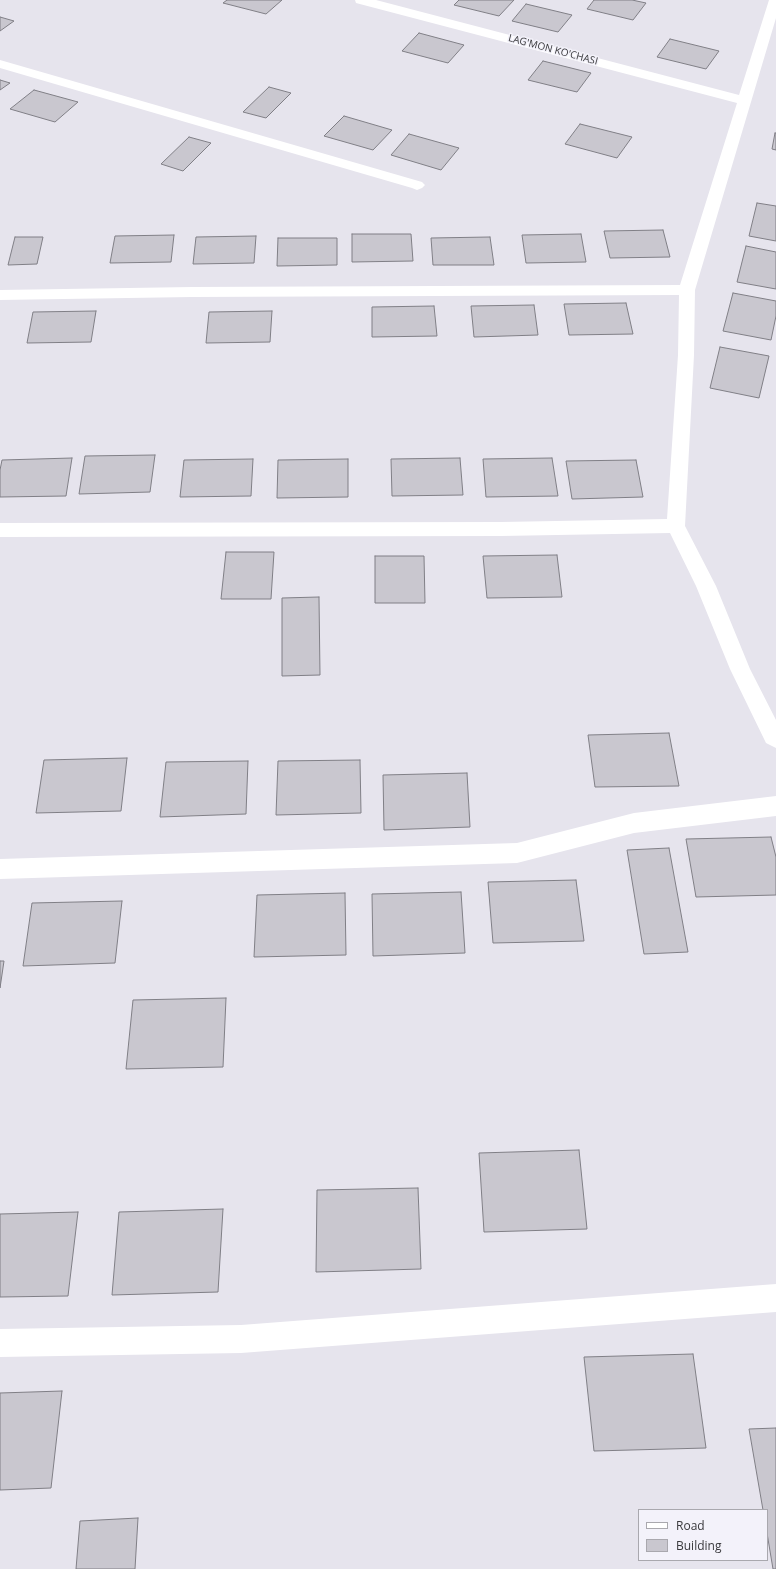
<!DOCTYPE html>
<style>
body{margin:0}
#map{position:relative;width:776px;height:1569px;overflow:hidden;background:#e6e4ed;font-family:"Open Sans",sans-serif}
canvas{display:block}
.legend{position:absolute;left:638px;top:1509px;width:130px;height:52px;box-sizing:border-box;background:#f3f2fa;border:1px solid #a9a8ae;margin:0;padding:5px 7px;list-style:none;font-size:12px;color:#39393c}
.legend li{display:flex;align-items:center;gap:8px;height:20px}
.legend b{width:20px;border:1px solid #a9a8ae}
</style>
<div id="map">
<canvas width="776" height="1569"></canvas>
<ul class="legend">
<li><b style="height:5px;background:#fff"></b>Road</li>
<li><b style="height:11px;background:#c9c7cf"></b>Building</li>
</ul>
</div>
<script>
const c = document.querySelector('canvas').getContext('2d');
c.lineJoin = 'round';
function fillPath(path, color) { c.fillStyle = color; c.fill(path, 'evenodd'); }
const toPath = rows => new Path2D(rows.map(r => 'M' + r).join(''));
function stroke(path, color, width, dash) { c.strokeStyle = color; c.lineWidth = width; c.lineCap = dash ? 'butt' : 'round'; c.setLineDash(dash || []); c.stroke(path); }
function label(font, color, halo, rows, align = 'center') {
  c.font = font + ' "Open Sans",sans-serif'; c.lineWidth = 3; c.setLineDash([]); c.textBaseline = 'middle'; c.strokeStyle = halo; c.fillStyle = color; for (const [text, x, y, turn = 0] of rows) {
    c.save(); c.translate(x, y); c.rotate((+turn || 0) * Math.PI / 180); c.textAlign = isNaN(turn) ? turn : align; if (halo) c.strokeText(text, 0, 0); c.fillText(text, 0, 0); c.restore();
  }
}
const building = toPath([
 [227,0,282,0,266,14,223,3,227,0],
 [459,0,514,0,499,16,454,5,459,0],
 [594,0,632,0,646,3,633,20,587,9,594,0],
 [526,4,572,15,558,32,512,21,526,4],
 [0,17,14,21,0,31,0,17],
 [419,33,464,45,448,63,402,51,419,33],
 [670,39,719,51,706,69,657,57,670,39],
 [543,61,591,73,577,92,528,80,543,61],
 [0,80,10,83,0,90,0,80],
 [269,87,291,93,266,118,243,112,269,87],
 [34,90,78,102,55,122,10,109,34,90],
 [344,116,392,130,373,150,324,136,344,116],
 [580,124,632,137,617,158,565,144,580,124],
 [775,133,776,133,776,150,772,149,775,133],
 [409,134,459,148,441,170,391,155,409,134],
 [189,137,211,143,183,171,161,164,189,137],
 [757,203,776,206,776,241,749,236,757,203],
 [663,230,670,257,610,258,604,231,663,230],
 [352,234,411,234,413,261,352,262,352,234],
 [581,234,586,262,526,263,522,235,581,234],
 [174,235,171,262,110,263,115,236,174,235],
 [256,236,254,263,193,264,196,237,256,236],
 [15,237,43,237,37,264,8,265,15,237],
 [490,237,494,265,433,265,431,238,490,237],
 [278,238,337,238,337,265,277,266,278,238],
 [746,246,776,252,776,289,737,282,746,246],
 [733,293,776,301,776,316,771,340,723,331,733,293],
 [626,303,633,334,569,335,564,304,626,303],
 [534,305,538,335,474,337,471,306,534,305],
 [434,306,437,336,372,337,372,307,434,306],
 [96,311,91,342,27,343,33,312,96,311],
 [272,311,270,342,206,343,209,312,272,311],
 [720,347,769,356,759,398,710,388,720,347],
 [155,455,150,492,79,494,85,456,155,455],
 [72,458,66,496,0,497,0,470,2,460,72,458],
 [460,458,463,495,392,496,391,459,460,458],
 [552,458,558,496,486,497,483,459,552,458],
 [253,459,251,496,180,497,184,460,253,459],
 [348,459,348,497,277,498,278,460,348,459],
 [636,460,643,497,572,499,566,461,636,460],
 [226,552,274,552,271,599,221,599,226,552],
 [557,555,562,597,487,598,483,556,557,555],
 [375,556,424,556,425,603,375,603,375,556],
 [319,597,320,675,282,676,282,598,319,597],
 [669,733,679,786,595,787,588,735,669,733],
 [127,758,121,811,36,813,44,760,127,758],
 [360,760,361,813,276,815,278,761,360,760],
 [248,761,246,814,160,817,166,762,248,761],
 [467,773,470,827,384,830,383,775,467,773],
 [771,837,776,857,776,895,696,897,686,839,771,837],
 [669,848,688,952,644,954,627,850,669,848],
 [576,880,584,941,493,943,488,882,576,880],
 [461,892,465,953,373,956,372,894,461,892],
 [345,893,346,955,254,957,257,895,345,893],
 [122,901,115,963,23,966,32,903,122,901],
 [0,961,4,961,0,988,0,961],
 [226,998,223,1067,126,1069,133,1000,226,998],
 [579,1150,587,1229,484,1232,479,1153,579,1150],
 [418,1188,421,1269,316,1272,317,1190,418,1188],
 [223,1209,218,1292,112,1295,119,1212,223,1209],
 [78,1212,68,1296,0,1297,0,1214,78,1212],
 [693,1354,706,1448,594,1451,584,1357,693,1354],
 [62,1391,51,1488,0,1490,0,1393,62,1391],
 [776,1428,776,1569,773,1569,767,1533,767,1510,763,1510,749,1429,776,1428],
 [138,1518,135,1569,76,1569,80,1521,138,1518]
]);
const street = toPath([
 [355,0,376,0,739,95,769,0,776,0,776,18,695,290,694,355,685,526,716,586,750,669,776,720,776,748,766,743,730,669,696,586,670,533,501,536,0,537,0,523,501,522,667,519,678,355,679,295,192,297,0,300,0,290,192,287,680,285,737,103,356,3,355,0],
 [0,60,422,182,425,185,422,188,417,190,412,188,0,68,0,60],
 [776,796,776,816,634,833,517,863,0,879,0,859,517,843,634,813,776,796],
 [776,1284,776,1312,241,1353,0,1357,0,1329,241,1325,776,1284]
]);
const farStreetnames = [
 ["LAG'MON KO'CHASI",553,50,15]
];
fillPath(building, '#c9c7cf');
stroke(building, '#807f86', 1);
fillPath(street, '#fff');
label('10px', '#39393c', '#f3f2fa', farStreetnames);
</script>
